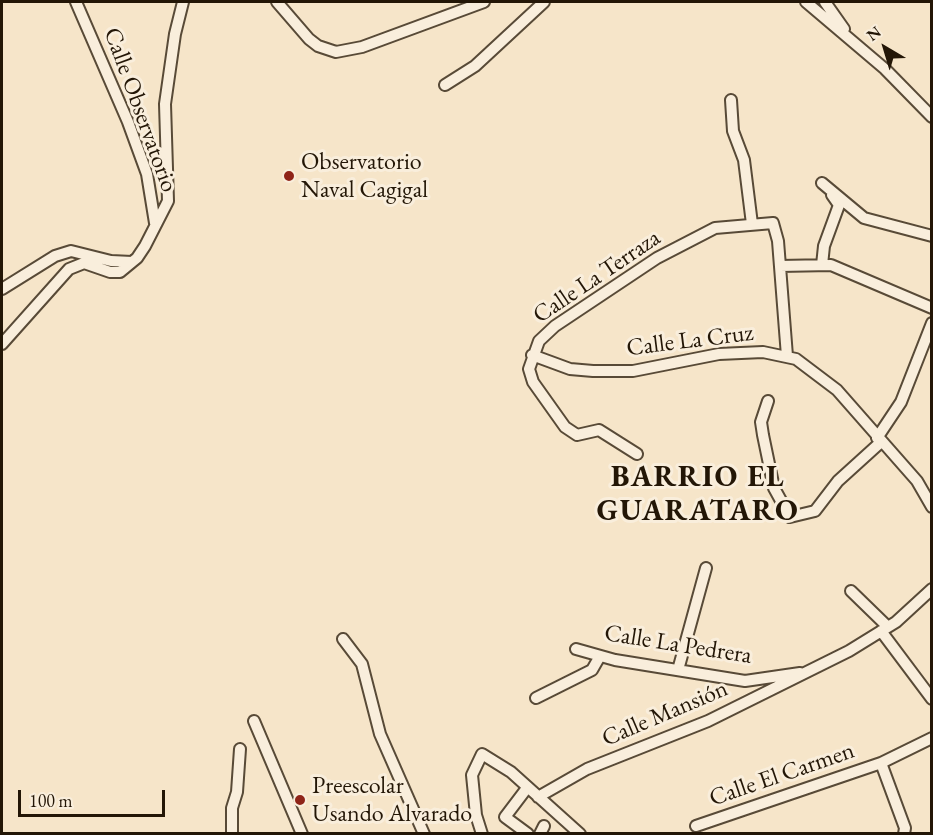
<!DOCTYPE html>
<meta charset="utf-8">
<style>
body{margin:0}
#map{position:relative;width:933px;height:835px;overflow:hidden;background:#f6e5c9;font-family:"EB Garamond",serif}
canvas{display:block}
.frame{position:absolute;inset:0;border:3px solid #231606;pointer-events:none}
.north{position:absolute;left:855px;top:18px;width:60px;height:60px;-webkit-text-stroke:4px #f9eedc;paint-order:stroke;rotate:322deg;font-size:16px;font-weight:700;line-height:24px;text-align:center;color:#231606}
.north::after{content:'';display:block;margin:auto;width:21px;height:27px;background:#231606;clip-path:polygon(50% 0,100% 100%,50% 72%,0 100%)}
.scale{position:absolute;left:18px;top:790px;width:147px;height:27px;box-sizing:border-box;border:3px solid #231606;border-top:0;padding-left:8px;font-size:18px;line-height:21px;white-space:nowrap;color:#231606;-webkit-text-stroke:4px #f9eedc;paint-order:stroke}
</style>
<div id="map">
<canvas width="933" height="835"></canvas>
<div class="frame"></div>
<div class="north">N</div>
<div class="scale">100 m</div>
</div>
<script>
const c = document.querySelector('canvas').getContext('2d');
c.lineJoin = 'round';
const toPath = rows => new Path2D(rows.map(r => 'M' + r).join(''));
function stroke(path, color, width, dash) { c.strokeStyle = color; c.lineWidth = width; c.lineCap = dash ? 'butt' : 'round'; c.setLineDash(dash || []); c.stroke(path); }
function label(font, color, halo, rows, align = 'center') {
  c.font = font + ' "EB Garamond",serif'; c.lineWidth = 6; c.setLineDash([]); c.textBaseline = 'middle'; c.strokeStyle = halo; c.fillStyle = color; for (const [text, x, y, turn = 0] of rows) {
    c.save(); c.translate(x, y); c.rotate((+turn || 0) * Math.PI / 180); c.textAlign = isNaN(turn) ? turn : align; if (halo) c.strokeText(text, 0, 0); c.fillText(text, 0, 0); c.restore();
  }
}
const minor = toPath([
 [76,2,128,122,147,174,155,223],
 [277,2,309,39,318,46,336,52,362,47,484,2],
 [806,2,885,69,932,117],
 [825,2,844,29],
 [445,85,475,66,544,2],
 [731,100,733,131,744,160,752,224],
 [822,183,864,218,932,236],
 [822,265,824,246,839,205,832,195],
 [780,266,831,265,932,308],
 [2,289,55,256,71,251,111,261,132,262],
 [2,344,69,269,84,263,110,272,120,272,137,258,145,246,168,201,165,104,175,34,183,2],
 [532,355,570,369,593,371,633,371,719,354,763,352,796,359,837,390,917,481,932,507],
 [768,401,761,422,763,435,774,488,790,517,815,511,838,481,881,442],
 [877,438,901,402,932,323],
 [637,454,599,430,577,435,565,427,533,382,529,369,539,341,555,326,657,258,715,228,773,223,778,241,787,356],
 [851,591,888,627],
 [881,631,932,699],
 [343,639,362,664,380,734,424,834],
 [576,649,615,660,745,681,800,673],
 [678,670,706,568],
 [536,698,592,670,600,656],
 [254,721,302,834],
 [881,763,905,828,904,834],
 [527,788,505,817,528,834],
 [538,797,587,769,708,721,849,651,896,622,932,589],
 [696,826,881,763,932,738],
 [232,834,232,808,237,792,240,749],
 [482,834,476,815,472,775,482,754,511,772,580,834],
 [540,834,544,826]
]);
const markers = [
 [289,176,6,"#8f2418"],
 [300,800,6,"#8f2418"]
];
const streetNames = [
 ["Calle Observatorio",140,110,70],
 ["Calle La Terraza",597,277,-34],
 ["Calle La Cruz",690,341,-7],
 ["Calle La Pedrera",678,645,9],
 ["Calle Mansión",665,714,-23],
 ["Calle El Carmen",782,775,-19]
];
const poiNames = [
 ["Observatorio",301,162],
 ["Naval Cagigal",301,190],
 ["Preescolar",312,786],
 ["Usando Alvarado",312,814]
];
const districtNames = [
 ["BARRIO EL",698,478],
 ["GUARATARO",698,512]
];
stroke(minor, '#584a37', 14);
stroke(minor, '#f9eedc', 10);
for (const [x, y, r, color] of markers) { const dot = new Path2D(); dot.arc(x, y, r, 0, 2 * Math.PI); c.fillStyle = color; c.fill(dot); stroke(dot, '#f9eedc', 2); }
label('24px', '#231606', '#f9eedc', streetNames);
label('24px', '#231606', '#f9eedc', poiNames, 'left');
c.letterSpacing = '1.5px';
label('bold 30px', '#231606', '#f9eedc', districtNames);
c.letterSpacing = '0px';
</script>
